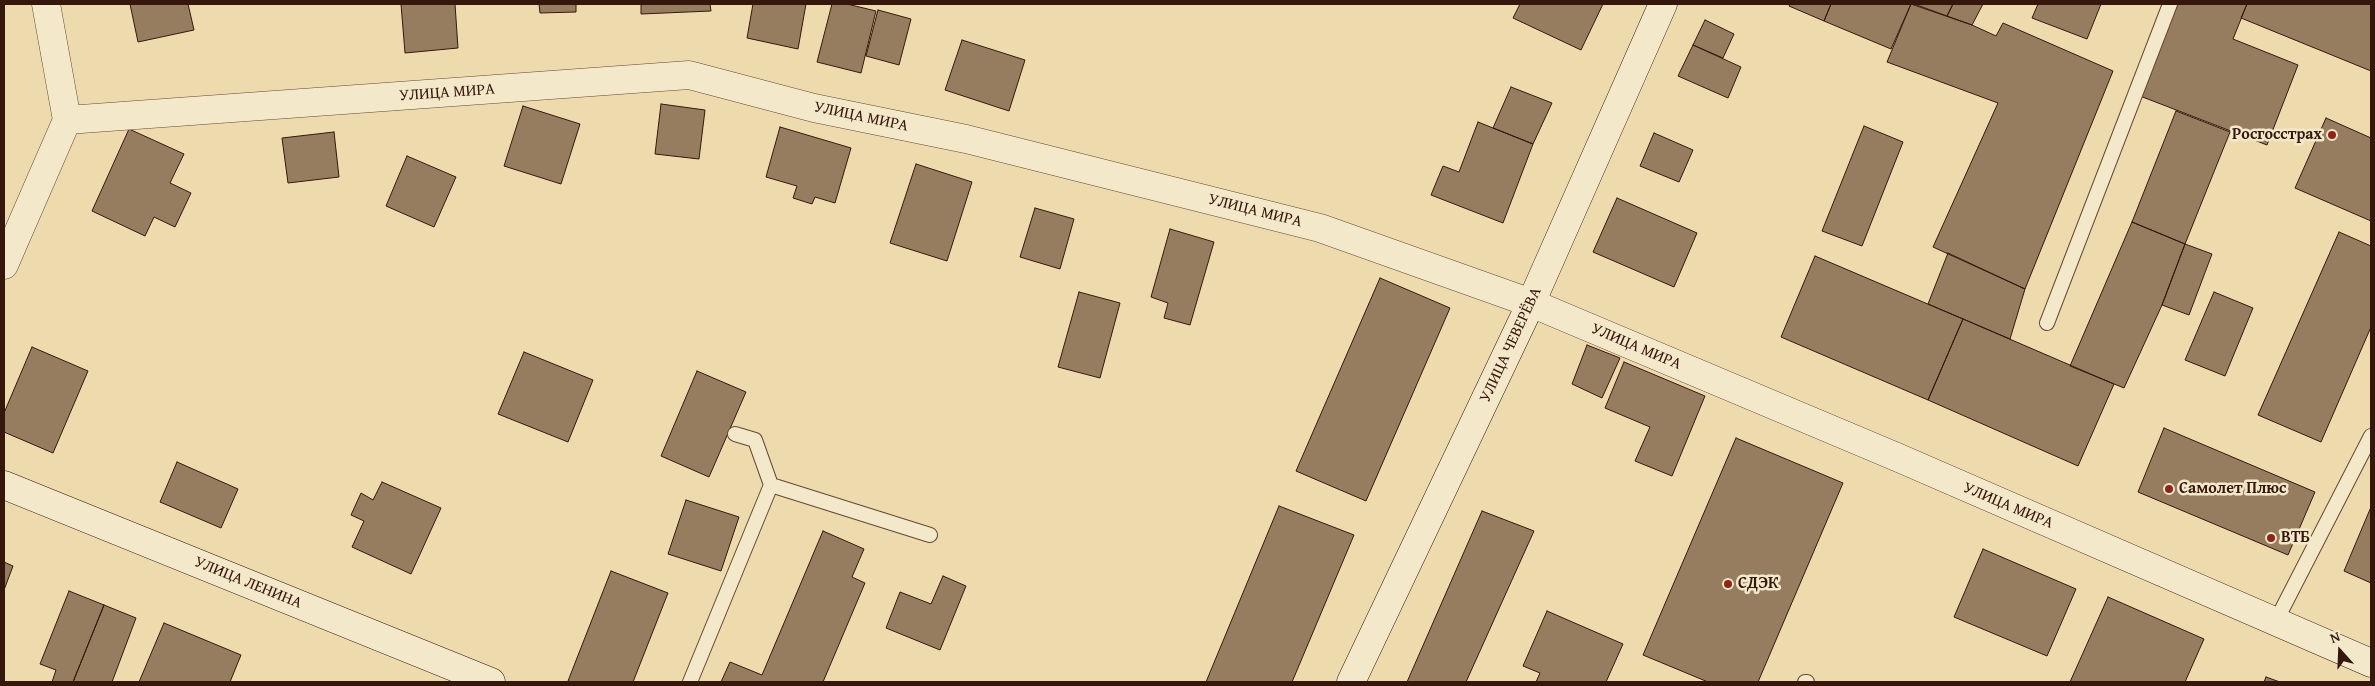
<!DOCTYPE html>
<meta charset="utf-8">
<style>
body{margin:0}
#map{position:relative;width:2375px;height:686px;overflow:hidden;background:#eedbad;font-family:"Gentium Book Plus",serif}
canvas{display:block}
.frame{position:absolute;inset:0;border:5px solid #36170c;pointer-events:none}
.north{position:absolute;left:2315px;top:626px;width:50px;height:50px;-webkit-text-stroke:4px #f4e8ca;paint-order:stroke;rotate:340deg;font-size:14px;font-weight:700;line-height:20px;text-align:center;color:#36170c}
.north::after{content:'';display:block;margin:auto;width:18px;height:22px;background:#36170c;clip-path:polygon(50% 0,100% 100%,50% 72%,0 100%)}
</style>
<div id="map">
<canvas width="2375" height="686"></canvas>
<div class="frame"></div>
<div class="north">N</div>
</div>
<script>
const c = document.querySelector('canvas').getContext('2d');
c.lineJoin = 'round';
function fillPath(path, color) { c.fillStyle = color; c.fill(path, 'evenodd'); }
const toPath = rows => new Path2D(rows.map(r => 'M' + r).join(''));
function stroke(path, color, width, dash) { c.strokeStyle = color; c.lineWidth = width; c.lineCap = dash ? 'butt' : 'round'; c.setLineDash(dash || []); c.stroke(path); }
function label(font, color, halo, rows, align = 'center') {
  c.font = font + ' "Gentium Book Plus",serif'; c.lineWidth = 5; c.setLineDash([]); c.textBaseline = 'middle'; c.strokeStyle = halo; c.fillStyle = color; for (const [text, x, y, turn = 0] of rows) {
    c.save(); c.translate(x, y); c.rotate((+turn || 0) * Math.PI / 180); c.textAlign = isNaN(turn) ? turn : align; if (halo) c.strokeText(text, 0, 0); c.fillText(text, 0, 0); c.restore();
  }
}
const building = toPath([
 [130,4,188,4,194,30,138,42,130,4],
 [401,4,455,4,458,48,405,53,401,4],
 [539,4,576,4,576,12,540,13,539,4],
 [641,4,710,4,711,11,641,14,641,4],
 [753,4,806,4,798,49,747,38,753,4],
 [832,4,847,4,876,11,861,73,817,62,832,4],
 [1520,4,1603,4,1581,50,1513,18,1520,4],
 [1790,4,1831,4,1824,21,1789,6,1790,4],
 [1831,4,1911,4,1891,49,1824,21,1831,4],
 [1911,4,1972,25,1996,36,2003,23,2113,71,2025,289,1933,247,1998,103,1887,62,1911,4],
 [1914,4,1953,4,1947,16,1914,4],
 [1953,4,1983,4,1972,25,1947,16,1953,4],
 [2038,4,2101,4,2087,39,2032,18,2038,4],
 [2175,4,2247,4,2233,39,2298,65,2267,145,2140,96,2175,4],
 [2247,4,2371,4,2371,71,2241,18,2247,4],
 [878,10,911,19,899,65,866,56,878,10],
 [1705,20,1734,34,1723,58,1693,45,1705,20],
 [962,40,1025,60,1009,111,945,90,962,40],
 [1693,45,1741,67,1728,98,1678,76,1693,45],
 [1511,87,1552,103,1533,144,1493,128,1511,87],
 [661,104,705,110,699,159,655,154,661,104],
 [523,106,580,124,561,184,504,166,523,106],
 [2176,111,2230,132,2185,244,2132,222,2176,111],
 [2326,118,2371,138,2371,221,2295,188,2326,118],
 [1478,122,1533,144,1503,223,1431,195,1443,166,1459,172,1478,122],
 [1864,126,1903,142,1862,246,1822,231,1864,126],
 [780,127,851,148,835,203,815,197,812,204,793,198,797,186,766,177,780,127],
 [129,129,184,154,170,183,191,193,175,227,154,217,145,236,92,211,129,129],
 [334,132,339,177,288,183,282,138,334,132],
 [1654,133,1693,150,1679,182,1640,166,1654,133],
 [407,156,456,177,434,227,386,206,407,156],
 [916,164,972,182,947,261,890,243,916,164],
 [1617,198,1697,233,1674,287,1593,252,1617,198],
 [1035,208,1074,219,1060,269,1020,257,1035,208],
 [2132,222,2185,244,2162,305,2124,388,2070,366,2132,222],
 [1170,229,1214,242,1190,325,1164,318,1168,303,1151,297,1170,229],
 [2339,232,2371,246,2371,327,2321,442,2258,415,2339,232],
 [2185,244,2212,254,2189,315,2162,305,2185,244],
 [1948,253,2025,289,2010,339,1928,304,1948,253],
 [1815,256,1963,319,1928,400,1781,337,1815,256],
 [1380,278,1450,308,1366,501,1296,471,1380,278],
 [1079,292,1120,303,1100,378,1058,367,1079,292],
 [2214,292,2253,308,2225,376,2185,360,2214,292],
 [1963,319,2114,384,2078,466,1928,400,1963,319],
 [1587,345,1620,358,1602,398,1572,384,1587,345],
 [32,347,88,371,53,453,4,432,4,413,32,347],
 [524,352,593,380,568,442,498,414,524,352],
 [1624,362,1705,396,1672,476,1635,461,1650,427,1605,408,1624,362],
 [697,371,746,392,709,477,661,456,697,371],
 [2164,428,2315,492,2288,555,2138,492,2164,428],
 [1736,438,1843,483,1758,682,1708,682,1643,655,1736,438],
 [177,462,238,489,221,528,160,502,177,462],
 [382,482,441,508,411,574,352,547,364,521,351,515,361,493,373,500,382,482],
 [686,500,739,517,721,571,668,554,686,500],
 [1279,506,1354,535,1292,682,1206,682,1279,506],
 [2371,507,2371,583,2344,571,2371,507],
 [1482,511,1534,531,1466,682,1407,682,1482,511],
 [823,531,864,549,852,577,865,583,823,682,721,682,730,662,762,675,823,531],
 [1983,549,2076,589,2047,656,1954,617,1983,549],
 [4,562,13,566,4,590,4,562],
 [611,571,668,593,633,682,572,682,568,681,611,571],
 [943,576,966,586,940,650,886,628,900,592,931,604,943,576],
 [69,591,104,605,73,682,52,682,56,670,40,664,69,591],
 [2108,597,2204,639,2185,682,2070,682,2108,597],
 [104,605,136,618,112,682,73,682,104,605],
 [1547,611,1623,644,1606,682,1536,682,1540,673,1523,666,1547,611],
 [164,623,241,655,230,682,139,682,164,623],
 [2266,677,2280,682,2264,682,2266,677]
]);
const lane = toPath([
 [2047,323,2170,4],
 [735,434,755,440,771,485],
 [2276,621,2371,436],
 [690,682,771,485,930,535],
 [1805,682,1807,682]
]);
const street = toPath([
 [67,120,689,75,814,108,966,139,1320,228,1531,303],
 [4,265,67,120,46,4]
]);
const secondary = toPath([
 [1531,303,1899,458,2371,663],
 [4,485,491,682],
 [1351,682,1531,303,1663,4]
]);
const markers = [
 [2332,135,5,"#8f2418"],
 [2169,489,5,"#8f2418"],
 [2271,538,5,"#8f2418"],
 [1728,584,5,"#8f2418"]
];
const streetNames = [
 ["УЛИЦА МИРА",447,93,-4],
 ["УЛИЦА МИРА",861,117,12],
 ["УЛИЦА МИРА",1255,211,14],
 ["УЛИЦА ЧЕВЕРЁВА",1511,345,-65],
 ["УЛИЦА МИРА",1636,347,23],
 ["УЛИЦА МИРА",2008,506,23],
 ["УЛИЦА ЛЕНИНА",248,583,22]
];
const poiNames = [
 ["Росгосстрах",2322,135,"right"],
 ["Самолет Плюс",2179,489],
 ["ВТБ",2281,538],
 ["СДЭК",1738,584]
];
fillPath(building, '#967d60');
stroke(building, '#36170c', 1);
stroke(lane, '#644834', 16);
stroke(street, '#644834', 29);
stroke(secondary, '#36170c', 29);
stroke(lane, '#f4e8ca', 14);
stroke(street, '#f4e8ca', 28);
stroke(secondary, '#f4e8ca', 28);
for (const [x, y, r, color] of markers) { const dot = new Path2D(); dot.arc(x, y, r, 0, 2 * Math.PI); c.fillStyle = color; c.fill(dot); stroke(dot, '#f4e8ca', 2); }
label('16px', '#36170c', '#f4e8ca', streetNames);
label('bold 16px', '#36170c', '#f4e8ca', poiNames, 'left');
</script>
